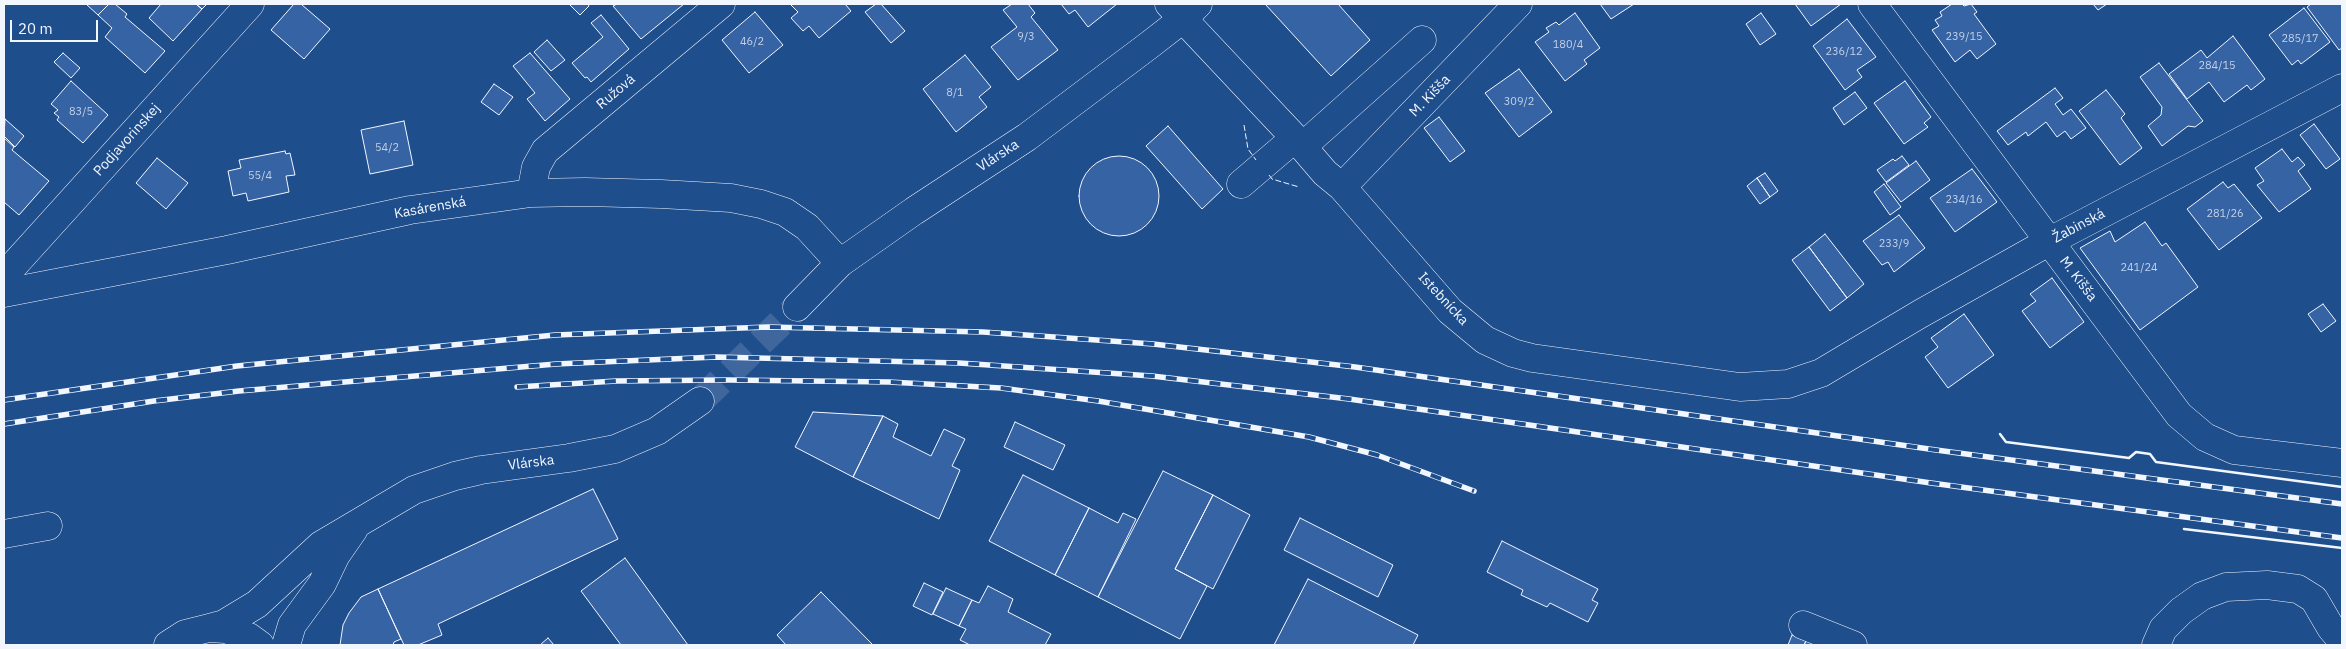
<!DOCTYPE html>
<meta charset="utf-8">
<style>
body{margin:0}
#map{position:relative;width:2346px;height:649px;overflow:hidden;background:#1f4e8c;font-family:"IBM Plex Sans",sans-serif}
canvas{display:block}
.frame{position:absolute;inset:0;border:5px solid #f2f6ff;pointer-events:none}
.scale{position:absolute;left:10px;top:20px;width:88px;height:22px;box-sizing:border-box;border:2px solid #f2f6ff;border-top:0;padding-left:6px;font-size:15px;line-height:18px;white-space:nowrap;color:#f2f6ff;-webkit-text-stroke:4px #1f4e8c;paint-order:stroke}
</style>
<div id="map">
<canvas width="2346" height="649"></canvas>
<div class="frame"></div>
<div class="scale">20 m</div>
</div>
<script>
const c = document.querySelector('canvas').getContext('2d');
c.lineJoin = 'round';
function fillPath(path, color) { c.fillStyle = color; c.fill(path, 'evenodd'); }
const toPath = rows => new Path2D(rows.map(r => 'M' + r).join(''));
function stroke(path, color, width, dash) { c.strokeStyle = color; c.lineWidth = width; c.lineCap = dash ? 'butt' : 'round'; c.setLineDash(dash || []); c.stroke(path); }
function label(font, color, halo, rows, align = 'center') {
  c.font = font + ' "IBM Plex Sans",sans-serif'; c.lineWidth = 4; c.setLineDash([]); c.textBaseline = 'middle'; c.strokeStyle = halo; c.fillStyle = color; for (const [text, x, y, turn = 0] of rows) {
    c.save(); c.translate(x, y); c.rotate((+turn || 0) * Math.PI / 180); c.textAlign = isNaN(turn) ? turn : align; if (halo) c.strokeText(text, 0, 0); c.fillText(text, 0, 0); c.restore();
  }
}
const building = toPath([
 [86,4,109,4,98,15,86,4],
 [109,4,115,4,127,14,125,17,165,51,145,73,105,37,112,28,98,15,109,4],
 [161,4,196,4,202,9,173,41,149,18,161,4],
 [196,4,207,4,202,9,196,4],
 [294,4,301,4,330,29,304,59,271,30,294,4],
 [569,4,588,4,589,6,580,15,569,4],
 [617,4,684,4,641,39,613,6,617,4],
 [790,4,845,4,851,11,819,38,809,26,803,31,791,18,798,12,790,4],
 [876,4,881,4,905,31,891,43,865,12,876,4],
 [1012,4,1028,4,1035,13,1031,17,1058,50,1018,80,991,47,1017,27,1003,10,1012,4],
 [1061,4,1117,4,1088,27,1075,10,1069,14,1061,4],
 [1265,4,1338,4,1370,40,1331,76,1265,4],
 [1600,4,1634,4,1611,19,1600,4],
 [1795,4,1841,4,1811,26,1795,4],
 [1952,4,1962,4,1964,6,1971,4,1977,12,1974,14,1996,44,1977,59,1970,50,1955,62,1932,30,1939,26,1935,20,1942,16,1940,12,1952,4],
 [2093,4,2107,4,2098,10,2093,4],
 [2311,4,2342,4,2342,48,2339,50,2307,7,2311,4],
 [2304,8,2330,42,2301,64,2298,60,2292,65,2269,35,2304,8],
 [755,12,783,45,749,73,722,40,755,12],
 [1575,13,1600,48,1584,60,1587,64,1565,81,1535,42,1549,32,1546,28,1556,22,1559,25,1575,13],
 [1761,13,1776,34,1760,45,1746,24,1761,13],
 [601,15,629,49,591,82,587,77,585,78,572,63,603,37,591,23,601,15],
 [1847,19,1876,57,1857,70,1862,77,1845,90,1813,46,1847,19],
 [2233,36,2265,79,2251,90,2247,85,2224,102,2209,82,2187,99,2169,74,2201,50,2207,58,2233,36],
 [547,40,565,60,551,71,534,52,547,40],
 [63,53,80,68,71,78,54,62,63,53],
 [530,53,570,99,545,121,527,99,535,93,513,66,530,53],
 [965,55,991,87,979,97,987,107,956,132,923,89,965,55],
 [2159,63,2203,121,2195,127,2188,126,2162,146,2148,126,2161,115,2162,107,2140,77,2159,63],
 [1519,69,1552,112,1519,137,1485,93,1519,69],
 [71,81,108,115,83,143,57,120,59,117,54,113,58,110,51,104,71,81],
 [1905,81,1931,117,1924,123,1928,127,1904,144,1874,103,1905,81],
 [494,84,513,97,499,115,481,102,494,84],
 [2055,88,2063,98,2055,104,2063,115,2071,109,2086,128,2071,139,2065,131,2057,137,2046,122,2028,136,2026,132,2008,145,1997,131,2055,88],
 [2106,90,2125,114,2121,118,2142,148,2120,165,2079,111,2106,90],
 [1855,92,1867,108,1844,125,1833,108,1855,92],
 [1439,117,1465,151,1450,162,1424,128,1439,117],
 [5,119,24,136,15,147,4,136,5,119],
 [404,121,413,165,370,174,361,130,404,121],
 [2314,124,2340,159,2326,169,2300,135,2314,124],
 [1168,126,1223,189,1202,209,1146,146,1168,126],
 [4,138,14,147,12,150,49,181,19,215,4,202,4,138],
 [2282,149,2292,162,2298,157,2305,165,2298,171,2311,189,2279,212,2257,185,2264,181,2255,168,2282,149],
 [285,151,286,154,290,153,295,175,286,176,289,192,248,201,246,193,233,196,228,171,241,168,239,160,285,151],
 [1902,156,1909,165,1886,182,1877,170,1893,159,1895,161,1902,156],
 '1079 196a40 40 0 1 1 80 0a40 40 0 1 1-80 0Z',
 [157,158,188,183,166,209,136,183,157,158],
 [1916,161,1930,180,1901,202,1886,183,1916,161],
 [1972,169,1997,202,1955,232,1930,198,1972,169],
 [1765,173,1778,191,1770,197,1757,178,1765,173],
 [1757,178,1770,197,1760,204,1747,186,1757,178],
 [2223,182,2228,188,2234,184,2262,218,2219,250,2187,209,2223,182],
 [1884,184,1901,207,1890,215,1874,192,1884,184],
 [1899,215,1925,248,1894,272,1888,262,1882,265,1863,241,1899,215],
 [2145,222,2162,246,2166,243,2198,287,2140,330,2080,248,2110,231,2115,242,2145,222],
 [1825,234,1864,284,1847,298,1809,247,1825,234],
 [1809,247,1847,298,1830,311,1792,260,1809,247],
 [2052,278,2084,322,2050,348,2022,311,2036,301,2030,294,2052,278],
 [2323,304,2336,321,2321,332,2308,314,2323,304],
 [1964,314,1994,355,1948,388,1925,357,1938,347,1931,338,1964,314],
 [813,412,883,416,853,477,795,447,813,412],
 [883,416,898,424,893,437,931,456,944,429,965,439,952,466,960,470,939,519,853,477,883,416],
 [1015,422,1065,445,1053,470,1004,447,1015,422],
 [1163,471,1213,495,1175,569,1207,586,1180,639,1098,597,1163,471],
 [1023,475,1089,508,1055,575,989,541,1023,475],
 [593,489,618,539,438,624,442,635,418,645,404,645,378,589,593,489],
 [1213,495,1250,515,1213,589,1175,569,1213,495],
 [1089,508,1118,523,1123,513,1136,519,1098,597,1055,575,1089,508],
 [1300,518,1393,565,1378,597,1284,550,1300,518],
 [1502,541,1598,589,1592,600,1598,603,1588,622,1550,603,1547,607,1521,595,1523,590,1487,572,1502,541],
 [625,558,688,645,621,645,581,591,625,558],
 [1308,579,1418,635,1413,645,1274,645,1308,579],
 [924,583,943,592,932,615,913,606,924,583],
 [988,586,1013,599,1008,612,1051,634,1045,645,970,645,960,640,966,629,959,626,972,600,979,603,988,586],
 [946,588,972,600,959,626,933,614,946,588],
 [378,589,401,639,394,642,393,645,340,645,343,625,349,613,361,597,378,589],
 [821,592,873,645,786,645,777,635,821,592],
 [1792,635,1806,641,1804,645,1788,645,1792,635],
 [548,638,554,645,540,645,548,638],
 [1806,641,1818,645,1804,645,1806,641]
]);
const majorTunnel = toPath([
 [700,401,797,307]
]);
const minor = toPath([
 [1169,4,1295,138,1325,173,1342,187,1450,311,1485,340,1513,353,1532,358,1740,387,1788,384,1821,373,1920,314,2050,241,2342,88],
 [1872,4,2179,415,2205,437,2234,450,2342,463],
 [1303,146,1422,40],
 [1241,184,1295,138],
 [1342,187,1518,4],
 [531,193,536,167,545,151,721,4],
 [4,276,250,4],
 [4,293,227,250,410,210,531,193,585,192,661,194,731,198,761,204,785,212,807,227,840,263],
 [4,534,48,526],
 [1803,625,1853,645],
 [2156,645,2163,629,2181,611,2202,596,2226,587,2267,585,2298,589,2314,599,2331,628,2342,641]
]);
const major = toPath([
 [797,307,840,263,914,211,1027,137,1148,46,1184,18,1198,4],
 [209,628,224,624,257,604,321,545,414,490,455,476,481,470,569,458,615,449,657,431,700,401],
 [168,645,185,634,209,628,225,629,249,637,260,645],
 [286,645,292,625,322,584,336,555,354,529]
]);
const rail = toPath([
 [517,387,616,381,729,380,889,382,1001,388,1098,401,1309,437,1377,455,1474,491],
 [4,400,237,366,555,335,768,327,983,332,1153,344,1355,367,1936,450,2342,504],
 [4,424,154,401,239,391,556,364,716,357,959,363,1152,376,1349,399,1931,483,2342,538]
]);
const fence = toPath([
 [1244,125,1248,149,1256,160],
 [1269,175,1272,179,1299,187]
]);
const wall = toPath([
 [2000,434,2006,442,2129,458,2136,452,2150,454,2156,462,2342,487],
 [2184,529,2342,548]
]);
const numberNames = [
 ["9/3",1026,37],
 ["239/15",1964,37],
 ["285/17",2300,39],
 ["46/2",752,42],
 ["180/4",1568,45],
 ["236/12",1844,52],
 ["284/15",2217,66],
 ["8/1",955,93],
 ["309/2",1519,102],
 ["83/5",81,112],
 ["54/2",387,148],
 ["55/4",260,176],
 ["234/16",1964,200],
 ["281/26",2225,214],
 ["233/9",1894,244],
 ["241/24",2139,268]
];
const streetNames = [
 ["Ružová",616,92,-40],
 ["M. Kišša",1430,96,-46],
 ["Podjavorinskej",127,140,-48],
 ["Vlárska",998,156,-33],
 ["Kasárenská",430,208,-10],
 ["Žabinská",2079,226,-28],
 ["M. Kišša",2078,279,53],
 ["Istebnícka",1443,299,47],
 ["Vlárska",531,463,-7]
];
fillPath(building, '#3563a3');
stroke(building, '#f2f6ff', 1);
stroke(majorTunnel, '#3f679d', 28, [28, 14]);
stroke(minor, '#f2f6ff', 29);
stroke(major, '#f2f6ff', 29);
stroke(minor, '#1f4e8c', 28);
stroke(major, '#1f4e8c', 28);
stroke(rail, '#f2f6ff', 5.5);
stroke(rail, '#1f4e8c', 4, [11]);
stroke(fence, '#f2f6ff', 1, [6, 2.5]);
stroke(wall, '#f2f6ff', 2.5);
label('11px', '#c3d1e8', null, numberNames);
label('14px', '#f2f6ff', '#1f4e8c', streetNames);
</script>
